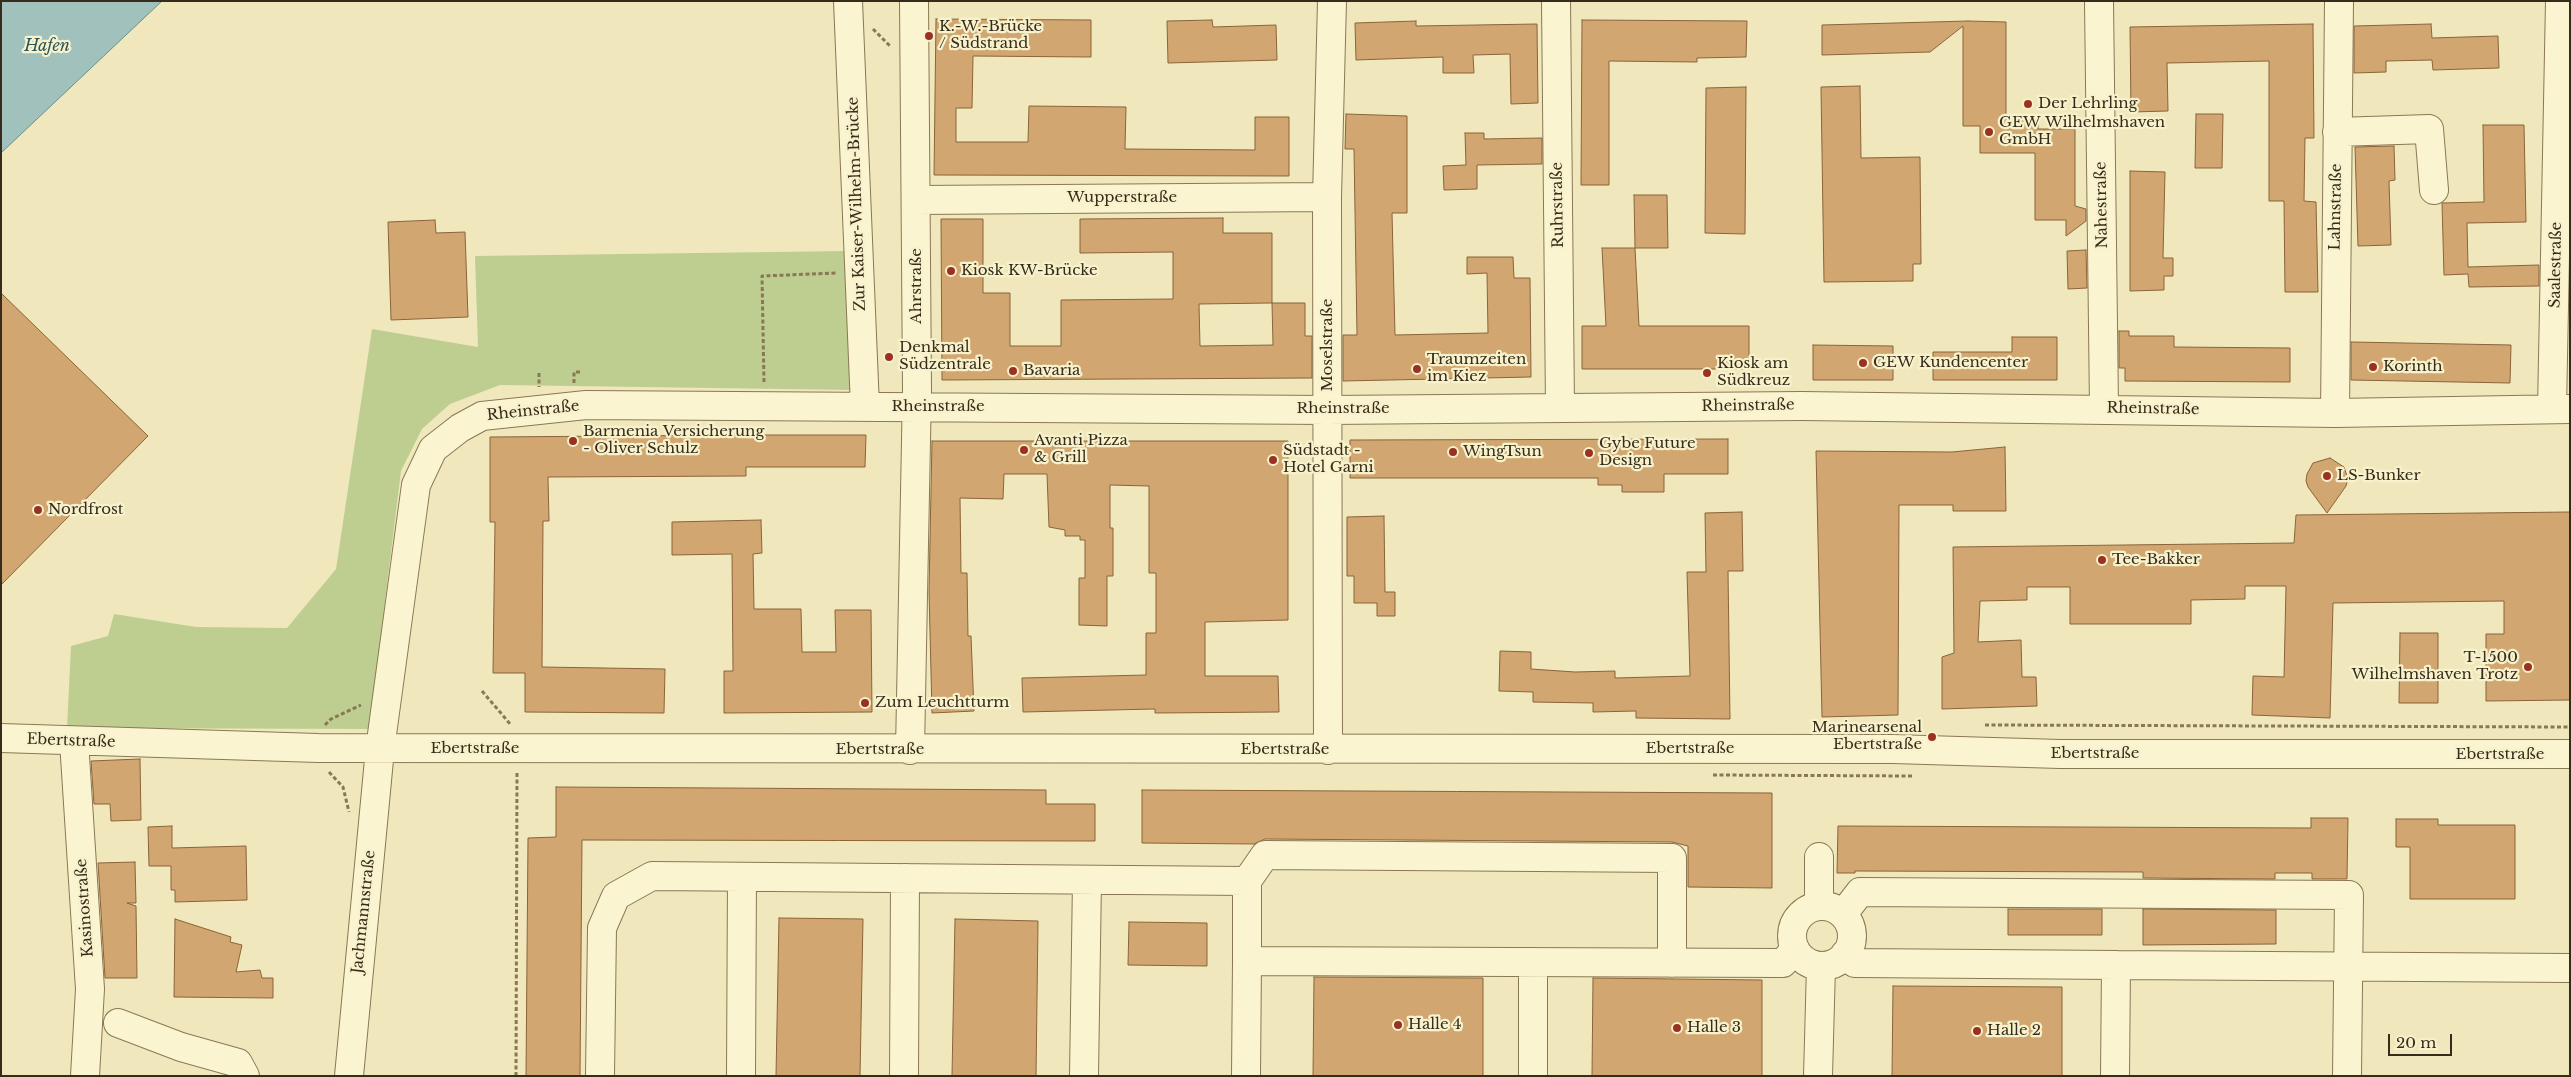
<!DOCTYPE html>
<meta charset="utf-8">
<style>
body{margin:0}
#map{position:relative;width:2571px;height:1077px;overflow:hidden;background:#f0e8bc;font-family:"Libre Baskerville",serif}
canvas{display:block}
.frame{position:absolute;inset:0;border:2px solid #372c1b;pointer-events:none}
.scale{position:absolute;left:2388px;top:1034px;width:64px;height:22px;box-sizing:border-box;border:2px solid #372c1b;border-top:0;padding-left:6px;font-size:15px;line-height:18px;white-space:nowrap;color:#372c1b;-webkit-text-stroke:4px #f7f1cc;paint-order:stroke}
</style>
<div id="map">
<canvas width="2571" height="1077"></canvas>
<div class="frame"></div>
<div class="scale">20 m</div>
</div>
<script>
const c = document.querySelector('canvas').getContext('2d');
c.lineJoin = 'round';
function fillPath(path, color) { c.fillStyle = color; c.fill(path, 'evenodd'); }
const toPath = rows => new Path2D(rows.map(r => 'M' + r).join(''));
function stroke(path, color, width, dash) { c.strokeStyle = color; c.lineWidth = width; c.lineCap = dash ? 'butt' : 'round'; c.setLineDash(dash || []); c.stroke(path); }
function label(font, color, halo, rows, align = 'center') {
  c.font = font + ' "Libre Baskerville",serif'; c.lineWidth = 4.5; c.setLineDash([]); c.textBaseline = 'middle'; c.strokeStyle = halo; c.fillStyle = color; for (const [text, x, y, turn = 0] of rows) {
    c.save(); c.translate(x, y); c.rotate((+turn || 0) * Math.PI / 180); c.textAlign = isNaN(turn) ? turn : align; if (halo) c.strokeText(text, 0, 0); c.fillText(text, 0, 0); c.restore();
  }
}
const green = toPath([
 [847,251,853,390,500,385,450,404,422,429,401,471,380,642,374,729,67,728,71,646,108,636,114,614,196,627,287,628,336,569,372,329,478,347,475,256]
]);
const water = toPath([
 [1,1,162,1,1,153,1,1]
]);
const building = toPath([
 [936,19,1091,20,1091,57,973,56,972,108,956,108,956,142,1028,142,1029,106,1126,107,1125,149,1255,150,1255,117,1289,117,1289,176,934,175,936,19],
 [1212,20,1213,27,1276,25,1277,60,1168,63,1167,21,1212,20],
 [1582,20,1747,21,1746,57,1697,58,1697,62,1609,61,1609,185,1581,185,1582,20],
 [1416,21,1416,26,1537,24,1538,103,1511,104,1510,54,1473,55,1474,73,1443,73,1443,57,1356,60,1355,23,1416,21],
 [1968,21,2006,22,2006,115,2038,115,2038,129,2075,129,2075,206,2086,209,2086,221,2066,236,2066,220,2035,220,2035,153,1980,153,1980,126,1963,126,1963,26,1930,52,1822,55,1822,25,1968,21],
 [2313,24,2314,138,2305,138,2304,201,2316,202,2318,292,2285,292,2284,201,2269,201,2269,61,2167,63,2168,111,2131,112,2130,27,2313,24],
 [2431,24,2432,38,2498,36,2499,68,2433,70,2432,60,2386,61,2386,72,2354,73,2354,26,2431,24],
 [1860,86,1861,158,1920,157,1921,264,1913,264,1913,281,1824,282,1821,87,1860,86],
 [1746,87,1745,234,1705,233,1706,88,1746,87],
 [1346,114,1407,116,1407,213,1392,213,1395,335,1488,333,1487,273,1467,274,1467,257,1513,257,1514,278,1530,278,1531,377,1343,381,1343,335,1357,335,1354,149,1345,149,1346,114],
 [2196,114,2223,114,2222,168,2195,168,2196,114],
 [2483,125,2524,125,2526,222,2467,223,2468,267,2539,265,2539,286,2469,287,2468,274,2444,275,2442,203,2484,202,2483,125],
 [1465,133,1484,133,1484,139,1542,138,1542,164,1477,165,1477,189,1444,190,1443,166,1466,165,1465,133],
 [2394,146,2395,180,2389,181,2391,245,2358,246,2355,147,2394,146],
 [2130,171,2165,172,2163,258,2173,258,2173,276,2164,276,2164,290,2130,291,2130,171],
 [1634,195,1667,195,1668,248,1635,248,1634,195],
 [1223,218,1223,233,1272,233,1272,303,1305,303,1305,336,1312,336,1312,378,942,380,941,219,983,219,983,293,1010,293,1010,346,1061,346,1061,300,1173,299,1173,252,1080,253,1080,219,1223,218],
 [1272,303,1273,345,1200,346,1199,304,1272,303],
 [435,220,436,233,465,232,468,317,391,320,388,222,435,220],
 [1602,248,1635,248,1639,326,1749,326,1749,369,1582,369,1582,326,1606,326,1602,248],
 [2086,250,2087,288,2068,289,2067,251,2086,250],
 [1,293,148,436,1,585,1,293],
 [2119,331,2129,331,2129,336,2174,336,2174,347,2290,348,2290,382,2125,381,2125,368,2119,368,2119,331],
 [2012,337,2057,337,2057,380,1933,380,1933,352,2012,352,2012,337],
 [2351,342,2511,345,2510,383,2351,380,2351,342],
 [1813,345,1893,346,1893,380,1813,380,1813,345],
 [746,435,866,435,865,467,746,467,746,476,548,477,549,521,543,521,542,667,665,669,664,713,525,712,525,673,493,673,495,522,490,522,490,437,746,435],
 [1728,439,1728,474,1664,474,1664,492,1622,492,1622,485,1598,485,1598,478,1350,478,1350,440,1728,439],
 [932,441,1288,441,1288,620,1205,622,1205,676,1278,676,1279,712,1155,713,1155,709,1023,712,1022,678,1146,675,1146,633,1156,633,1156,573,1149,573,1149,486,1110,485,1110,528,1113,528,1113,576,1107,576,1107,626,1079,625,1079,578,1085,578,1085,540,1080,540,1080,536,1065,536,1065,530,1049,527,1047,474,1004,474,1003,499,960,498,961,573,967,573,968,636,971,636,974,711,932,713,929,591,932,441],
 [2005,447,2006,511,1953,511,1953,505,1899,505,1898,715,1822,717,1816,451,1952,452,2005,447],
 [2330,458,2344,467,2348,479,2346,486,2327,513,2308,487,2306,481,2307,474,2313,463,2330,458],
 [1742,512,1743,571,1728,571,1730,719,1636,718,1636,711,1593,712,1593,703,1533,702,1533,692,1499,691,1500,651,1531,652,1531,669,1575,672,1615,671,1615,678,1690,676,1687,572,1706,572,1705,513,1742,512],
 [2570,512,2570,700,2486,701,2486,634,2504,634,2504,601,2333,603,2330,718,2252,715,2253,676,2284,677,2286,586,2245,586,2245,599,2191,600,2191,624,2070,624,2070,587,2027,587,2027,600,1980,601,1978,642,2021,640,2022,677,2036,677,2037,706,1942,709,1942,657,1954,653,1953,547,2294,543,2296,515,2570,512],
 [1384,516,1385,592,1395,592,1395,616,1377,616,1377,603,1354,603,1354,576,1347,576,1347,517,1384,516],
 [761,520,762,553,753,554,754,609,801,609,802,652,836,652,835,610,871,610,872,712,724,713,724,671,733,671,732,554,672,555,672,522,761,520],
 [2400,633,2438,633,2438,703,2399,703,2400,633],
 [140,759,141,820,111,821,110,804,94,804,91,761,140,759],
 [556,787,1046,790,1046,804,1095,804,1095,841,582,840,580,1076,526,1076,528,838,556,837,556,787],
 [1142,790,1772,793,1772,888,1688,887,1688,846,1672,842,1265,839,1254,844,1142,843,1142,790],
 [2311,818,2348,818,2347,879,2312,879,2312,873,2275,873,2275,879,2143,878,2143,872,1855,871,1855,873,1837,873,1838,826,2311,828,2311,818],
 [2396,819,2438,819,2438,825,2515,825,2515,899,2410,899,2410,847,2396,847,2396,819],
 [172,826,172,848,246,846,247,900,175,902,175,890,171,890,171,866,149,866,148,827,172,826],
 [135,862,136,903,127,903,136,906,137,978,105,978,98,863,135,862],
 [2008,909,2102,909,2102,935,2008,935,2008,909],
 [2143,909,2276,910,2276,944,2143,945,2143,909],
 [779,918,863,919,860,1076,776,1076,779,918],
 [175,919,231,937,230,942,242,945,236,972,260,970,262,978,273,978,273,998,174,997,175,919],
 [955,919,1038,921,1036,1076,952,1076,955,919],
 [1129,922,1207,923,1207,966,1128,965,1129,922],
 [1314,977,1483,978,1483,1076,1313,1076,1314,977],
 [1593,978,1762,980,1762,1076,1592,1076,1593,978],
 [1893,986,2062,987,2062,1076,1892,1076,1893,986]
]);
const path = toPath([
 [873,29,890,46],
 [539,373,539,387],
 [764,382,762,276,837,273],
 [574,383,574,372,582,372],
 [482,691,511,725],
 [325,725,331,719,361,705],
 [1985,725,2570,727],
 [329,772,343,787,349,812],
 [1713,775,1912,776],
 [516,1076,517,771]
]);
const minor = toPath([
 [848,1,865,407],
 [1556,1,1560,408],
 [2099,1,2104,408],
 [2337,132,2429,129,2434,190],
 [917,200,1327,197],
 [2552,409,2560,1],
 [2335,413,2339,1],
 [1,738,318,748,1893,749,2060,754,2570,754],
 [74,741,90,989,85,1076],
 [910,750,917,389,914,1],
 [1328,750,1327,197,1332,1],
 [1819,857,1819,906],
 [1247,881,1265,855,1672,858,1672,963],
 '1792 936a30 30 0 1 1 60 0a30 30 0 1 1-60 0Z',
 [1843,914,1860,892,2349,895,2347,1076],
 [1845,954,1855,963,2116,965],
 [118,1023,181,1047,238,1063,245,1076],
 [349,1076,380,749,416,485,433,449,460,428,482,416,586,405,1328,410,1802,406,2335,413,2570,409],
 [600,1076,602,928,616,896,652,876,1247,881,1247,961,1783,963,1795,949],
 [741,1076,742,877],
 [904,1076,905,878],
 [1084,1076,1087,880],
 [1246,1076,1247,961],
 [1533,1076,1533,962],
 [1818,1076,1821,966],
 [2115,1076,2116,965,2570,968]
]);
const markers = [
 [929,36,5,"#9b3221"],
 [2028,104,5,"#9b3221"],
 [1989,132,5,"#9b3221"],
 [951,271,5,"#9b3221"],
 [889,357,5,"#9b3221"],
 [1863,363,5,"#9b3221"],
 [2373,367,5,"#9b3221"],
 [1417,369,5,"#9b3221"],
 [1013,371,5,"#9b3221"],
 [1707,373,5,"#9b3221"],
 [573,441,5,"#9b3221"],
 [1024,450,5,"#9b3221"],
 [1453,452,5,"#9b3221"],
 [1589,453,5,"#9b3221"],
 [1273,460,5,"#9b3221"],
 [2327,476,5,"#9b3221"],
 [38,510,5,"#9b3221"],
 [2102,560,5,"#9b3221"],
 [2528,667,5,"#9b3221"],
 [865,703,5,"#9b3221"],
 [1932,737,5,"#9b3221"],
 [1398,1025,5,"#9b3221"],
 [1677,1028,5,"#9b3221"],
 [1977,1031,5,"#9b3221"]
];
const poiNames = [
 ["K.-W.-Brücke",939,27],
 ["/ Südstrand",939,44],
 ["Der Lehrling",2038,104],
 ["GEW Wilhelmshaven",1999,123],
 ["GmbH",1999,140],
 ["Kiosk KW-Brücke",961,271],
 ["Denkmal",899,348],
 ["Südzentrale",899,365],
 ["Traumzeiten",1427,360],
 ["im Kiez",1427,377],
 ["GEW Kundencenter",1873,363],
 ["Kiosk am",1717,364],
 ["Südkreuz",1717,381],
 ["Korinth",2383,367],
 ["Bavaria",1023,371],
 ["Barmenia Versicherung",583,432],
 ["- Oliver Schulz",583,449],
 ["Avanti Pizza",1034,441],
 ["& Grill",1034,458],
 ["Gybe Future",1599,444],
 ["Design",1599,461],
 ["Südstadt -",1283,451],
 ["Hotel Garni",1283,468],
 ["WingTsun",1463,452],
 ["LS-Bunker",2337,476],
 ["Nordfrost",48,510],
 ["Tee-Bakker",2112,560],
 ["T-1500",2518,658,"right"],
 ["Wilhelmshaven Trotz",2518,675,"right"],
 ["Zum Leuchtturm",875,703],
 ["Marinearsenal",1922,728,"right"],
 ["Ebertstraße",1922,745,"right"],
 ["Halle 4",1408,1025],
 ["Halle 3",1687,1028],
 ["Halle 2",1987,1031]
];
const streetNames = [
 ["Wupperstraße",1122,198],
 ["Zur Kaiser-Wilhelm-Brücke",857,204,-92],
 ["Ruhrstraße",1558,205,-91],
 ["Nahestraße",2102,205,-91],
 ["Lahnstraße",2336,207,-89],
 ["Saalestraße",2556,265,-89],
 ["Ahrstraße",917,286,-90],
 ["Moselstraße",1328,345,-90],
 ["Rheinstraße",1748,406,-1],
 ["Rheinstraße",938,407],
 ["Rheinstraße",1343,409],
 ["Rheinstraße",2153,409,1],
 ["Rheinstraße",533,411,-6],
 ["Ebertstraße",71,741,2],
 ["Ebertstraße",475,749],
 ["Ebertstraße",1690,749],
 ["Ebertstraße",880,750],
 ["Ebertstraße",1285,750],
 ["Ebertstraße",2095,754],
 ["Ebertstraße",2500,755],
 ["Kasinostraße",85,908,-94],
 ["Jachmannstraße",364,912,-84]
];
const waterNames = [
 ["Hafen",47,46]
];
fillPath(green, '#bece90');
fillPath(water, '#a1c1bc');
stroke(water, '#688f8b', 1);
fillPath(building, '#d1a670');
stroke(building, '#896439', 1);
stroke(minor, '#897855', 30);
stroke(path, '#897855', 3, [4, 2.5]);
stroke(minor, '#fbf4d0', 28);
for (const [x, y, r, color] of markers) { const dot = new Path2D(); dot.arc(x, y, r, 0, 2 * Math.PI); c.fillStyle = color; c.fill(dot); stroke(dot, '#f7f1cc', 2); }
label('15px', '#372c1b', '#f7f1cc', poiNames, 'left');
label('15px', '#372c1b', '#f7f1cc', streetNames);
label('italic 16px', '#295458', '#f7f1cc', waterNames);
</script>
